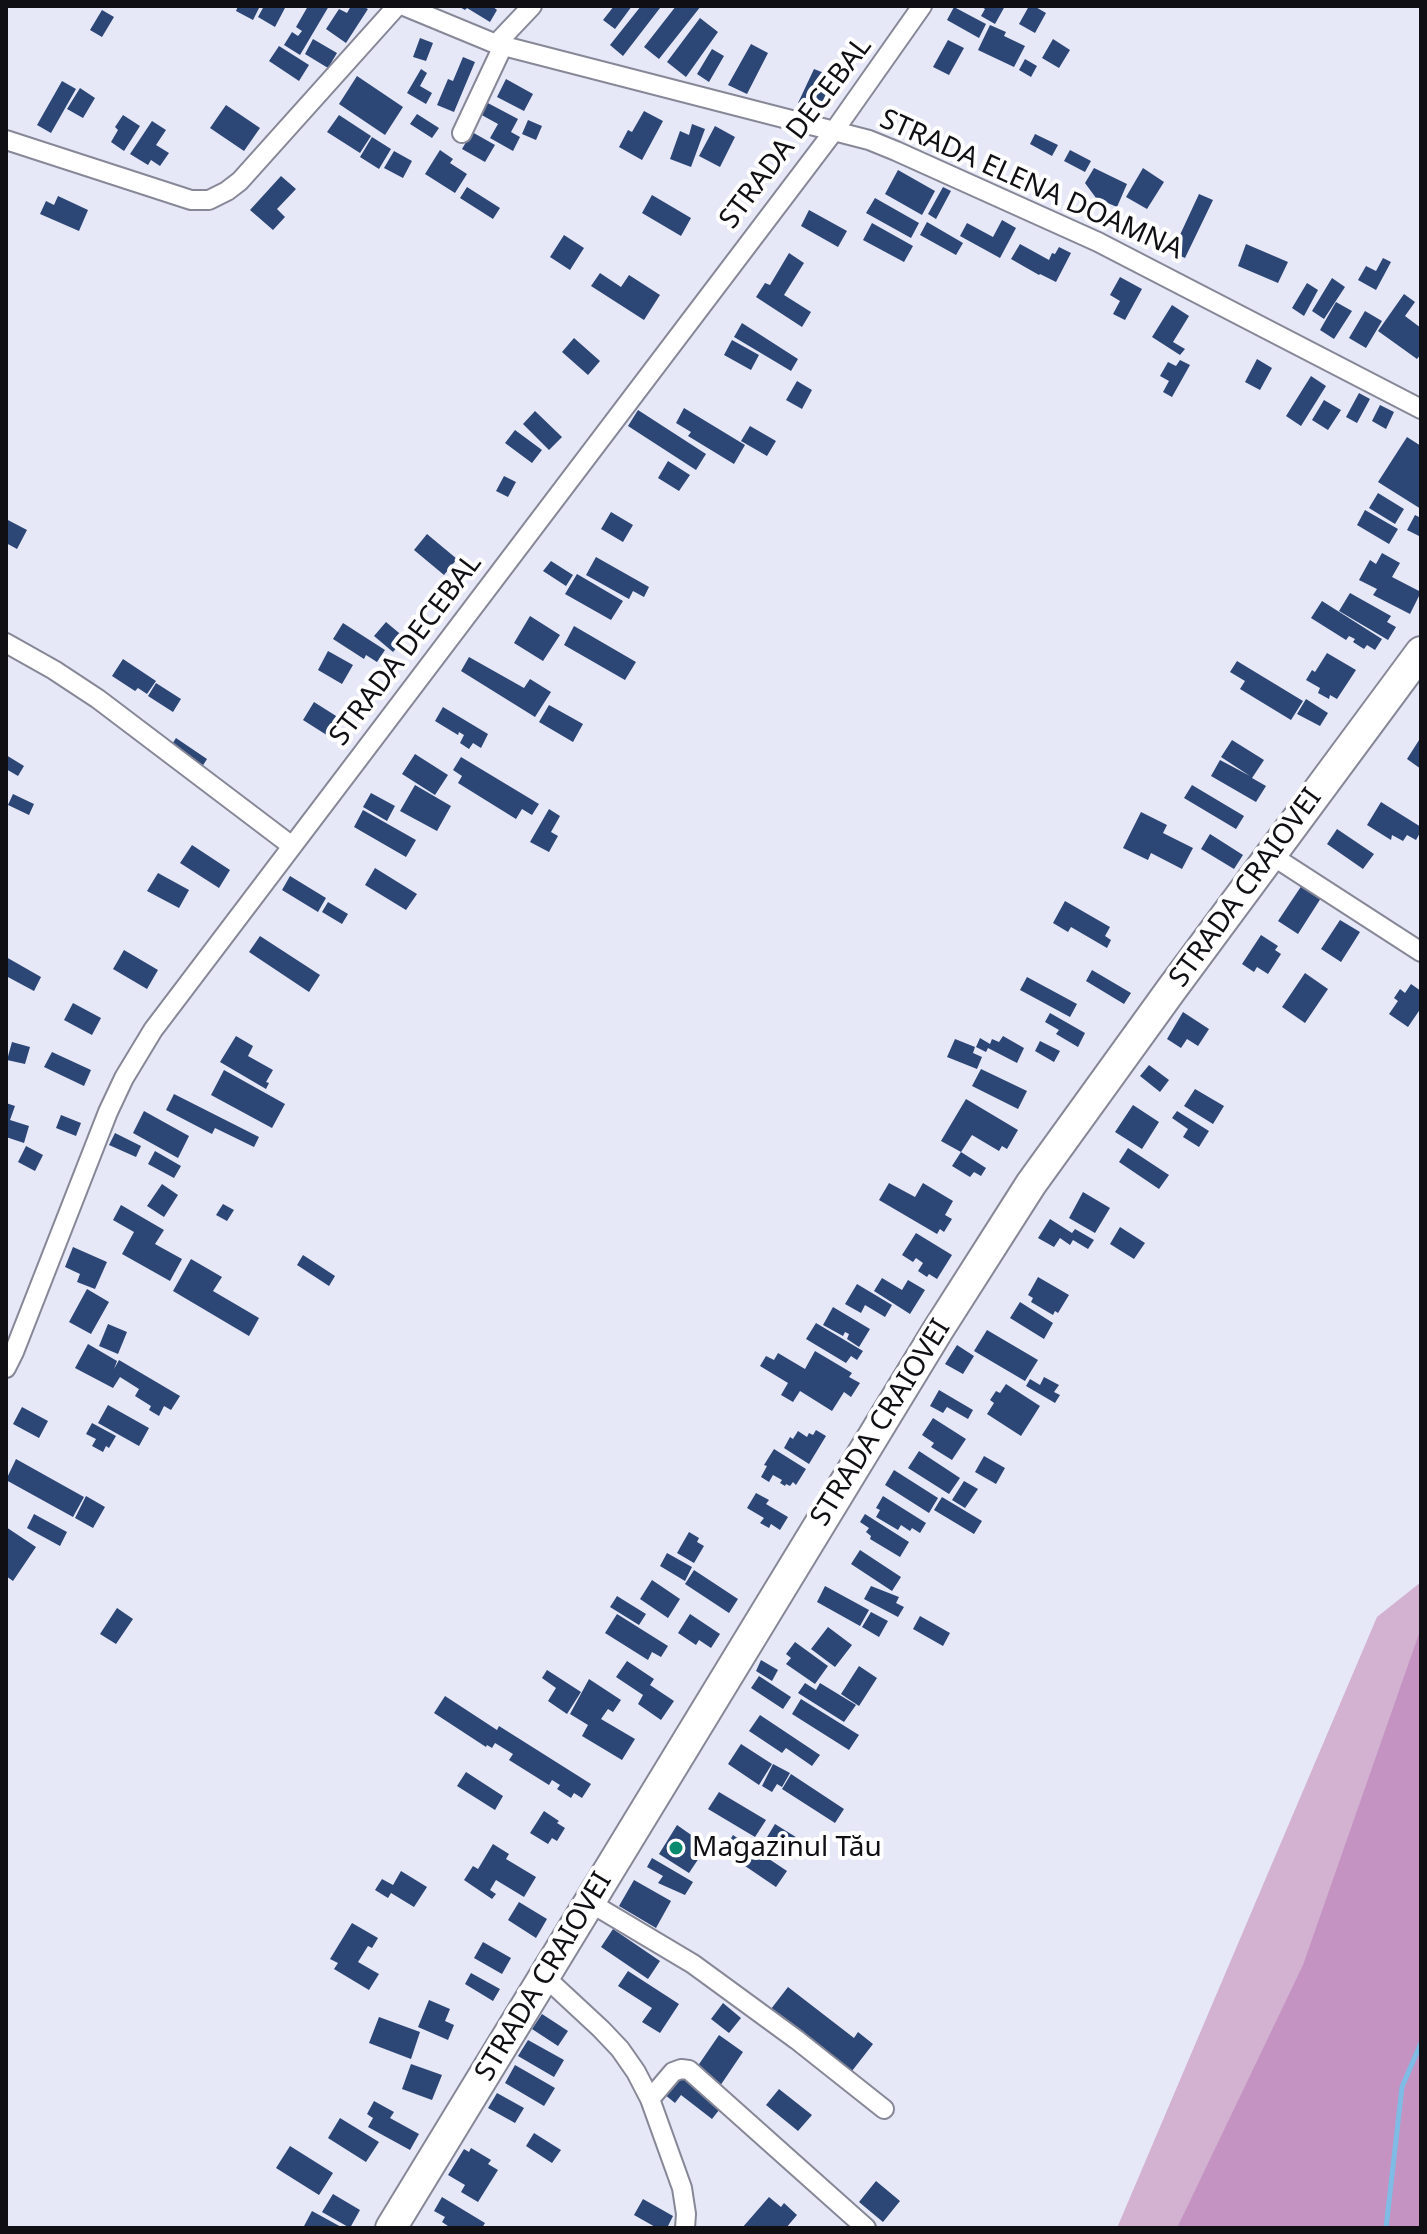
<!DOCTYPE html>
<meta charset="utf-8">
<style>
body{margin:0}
#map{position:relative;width:1427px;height:2234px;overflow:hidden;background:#e6e7f7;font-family:"Noto Sans",sans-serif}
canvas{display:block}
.frame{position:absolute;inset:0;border:8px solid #0f0f14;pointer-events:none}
</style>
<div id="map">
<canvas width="1427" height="2234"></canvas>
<div class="frame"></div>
</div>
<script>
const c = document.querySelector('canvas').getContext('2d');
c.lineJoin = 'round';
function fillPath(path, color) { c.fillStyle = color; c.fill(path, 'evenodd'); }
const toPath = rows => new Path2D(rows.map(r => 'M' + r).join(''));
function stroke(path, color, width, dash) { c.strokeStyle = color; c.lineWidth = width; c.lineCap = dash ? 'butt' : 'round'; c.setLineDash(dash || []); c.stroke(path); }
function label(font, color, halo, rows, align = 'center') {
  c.font = font + ' "Noto Sans",sans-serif'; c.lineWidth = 8; c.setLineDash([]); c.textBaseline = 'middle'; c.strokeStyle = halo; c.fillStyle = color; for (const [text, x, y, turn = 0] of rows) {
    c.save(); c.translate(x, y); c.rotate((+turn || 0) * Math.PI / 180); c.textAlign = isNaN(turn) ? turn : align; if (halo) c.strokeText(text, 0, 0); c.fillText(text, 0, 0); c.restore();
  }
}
const green = toPath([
 [1421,1582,1421,2228,1117,2228,1377,1617]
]);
const forest = toPath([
 [1421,1628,1421,2228,1177,2228,1303,1965]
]);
const stream = toPath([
 [1386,2228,1402,2087,1421,2043]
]);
const building = toPath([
 [238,6,260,6,253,20,236,11],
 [264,6,286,6,275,27,258,17],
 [308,6,329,6,300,55,284,45,292,32,298,36,302,31,296,27],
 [351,6,362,6,368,9,346,43,326,29,339,9,347,13],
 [458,6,492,6,497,10,490,22,467,8,465,10],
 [614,6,632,6,615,29,603,20],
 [641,6,657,6,660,8,623,56,610,45],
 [676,6,701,6,659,59,644,47],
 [980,6,1005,6,995,24,981,16,985,9],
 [1029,6,1034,6,1046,13,1035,33,1019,24],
 [954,7,986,24,979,38,947,20],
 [102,10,114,17,102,37,90,30],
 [700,18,718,32,686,77,667,62],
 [990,25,1006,32,1004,36,1025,46,1014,67,978,50],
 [420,38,433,43,426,61,413,57],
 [313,39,337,53,328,68,305,54],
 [1053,39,1070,50,1059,68,1042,58],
 [948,40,964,48,949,75,933,67],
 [751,44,768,53,747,94,728,85],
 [279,46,309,65,299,81,269,61],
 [712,49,724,56,709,82,697,74],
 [463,57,475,62,454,112,437,105,448,79,453,81],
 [1025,59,1037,66,1031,77,1019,70],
 [421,69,427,73,420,86,432,93,426,104,407,93],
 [814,69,834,77,818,111,798,103],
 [357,76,403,107,385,135,339,104],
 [506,79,533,94,524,111,497,97],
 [62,81,76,89,51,133,37,125],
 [80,88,95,98,83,118,67,109],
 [484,101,518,119,511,132,520,137,513,151,490,138,498,124,478,113],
 [226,105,260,128,244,151,210,128],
 [644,111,663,121,642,160,619,147,628,130,632,132],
 [417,114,439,128,432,138,410,124],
 [123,115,140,126,124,151,111,142,118,130,115,127],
 [339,115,371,136,360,153,327,132],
 [528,120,542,126,536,140,522,134],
 [152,121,166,130,156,145,169,153,160,166,151,160,148,165,130,154],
 [692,124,705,129,691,167,670,159,680,131,689,135],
 [715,126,735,137,720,167,699,156],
 [472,132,495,145,485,162,462,149],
 [1035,134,1058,145,1052,156,1030,144],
 [372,137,391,149,379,169,360,157],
 [440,150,453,159,450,163,467,174,455,193,425,174],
 [1070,150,1091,161,1085,172,1064,161],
 [394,151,412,161,403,178,384,168],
 [1094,168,1127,184,1117,207,1096,198,1085,183],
 [1143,168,1164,182,1147,209,1126,197],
 [898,170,935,191,922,215,885,194],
 [281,176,296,189,277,209,285,217,273,230,250,210],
 [467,187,500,208,493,219,460,198],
 [943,187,951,191,936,219,928,214],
 [1199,194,1213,200,1185,258,1172,252],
 [652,195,691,218,681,236,642,213],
 [58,196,88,210,79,231,40,214,46,201,54,205],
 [875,198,919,223,911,238,866,213],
 [809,210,847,231,838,247,801,226],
 [1002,220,1016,228,1000,258,960,236,967,223,993,237],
 [927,222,963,243,956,255,920,235],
 [872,223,913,246,904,262,863,240],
 [564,235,584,248,570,270,550,257],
 [1020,244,1049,260,1052,253,1055,254,1059,247,1071,253,1056,282,1040,274,1039,275,1011,259],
 [1246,244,1288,262,1278,283,1238,266],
 [789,253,804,263,784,295,811,312,802,327,756,297,765,283,770,285],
 [1383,258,1391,262,1376,290,1358,280,1366,266,1376,271],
 [600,273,621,287,629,275,660,295,644,320,591,286],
 [1120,277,1142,289,1125,320,1113,314,1120,301,1110,295],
 [1332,278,1345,287,1324,319,1312,311],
 [1307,283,1318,290,1304,316,1292,308],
 [1404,294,1415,302,1405,316,1421,328,1421,354,1417,359,1378,331],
 [1336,302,1352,311,1334,339,1320,330],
 [1172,305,1189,316,1173,342,1185,349,1180,355,1152,337],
 [1365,311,1382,321,1366,348,1349,338],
 [742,323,798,359,791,371,734,337],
 [574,338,600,361,588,375,562,352],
 [732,340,759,355,751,370,724,355],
 [1257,359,1272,368,1260,390,1245,382],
 [1180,360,1190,365,1172,397,1163,392,1169,381,1160,376,1168,362,1176,366],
 [1311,376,1326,386,1301,426,1286,416],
 [797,381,812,390,802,409,786,400],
 [1359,393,1370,399,1357,423,1346,417],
 [1324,400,1341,410,1328,430,1312,420],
 [1380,405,1394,412,1386,429,1372,421],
 [684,408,745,445,734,464,688,436,691,432,676,423],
 [638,410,706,454,696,470,628,426],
 [535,411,562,437,549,450,523,424],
 [750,426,776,441,767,456,741,441],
 [515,430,542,450,532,463,505,443],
 [1407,437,1421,446,1421,509,1378,482],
 [668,461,690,475,679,491,658,478],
 [504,476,516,482,508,497,496,491],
 [1378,493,1404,509,1395,524,1369,508],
 [1365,510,1398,529,1389,544,1357,525],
 [611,512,633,525,623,542,601,529],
 [1415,515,1421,518,1421,537,1407,530],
 [6,519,27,530,17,549,6,543],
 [427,534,457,559,444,575,414,550],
 [1382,553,1400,563,1392,577,1421,592,1410,614,1373,595,1377,589,1359,580,1370,560,1376,564],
 [596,557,649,587,644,597,633,591,629,599,586,575],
 [551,561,573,575,566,586,543,571],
 [577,574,623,601,611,620,565,594],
 [1350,593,1391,616,1387,622,1396,627,1388,640,1339,611],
 [1322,601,1382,639,1375,650,1367,645,1364,649,1353,642,1355,639,1349,636,1346,640,1311,618],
 [530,616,560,635,543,661,514,643],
 [386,622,405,638,393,652,374,636],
 [343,623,385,650,377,662,366,655,364,659,333,639],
 [574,626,636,662,625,680,564,645],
 [328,651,353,665,342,684,318,670],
 [1327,653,1356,670,1337,699,1330,695,1329,699,1318,693,1320,688,1306,680,1312,670,1315,672],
 [469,657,524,688,530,679,551,692,535,717,461,671],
 [123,659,156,681,147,694,138,688,135,691,112,676],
 [1237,661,1303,701,1291,720,1240,689,1245,681,1230,672],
 [156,683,181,699,173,712,148,696],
 [1306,699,1328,713,1320,726,1297,714],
 [314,702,344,721,333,739,303,720],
 [549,705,583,724,573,742,539,722],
 [443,707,488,734,481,748,473,743,469,749,460,743,464,735,459,732,458,735,435,721],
 [1421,737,1421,769,1407,759],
 [176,738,207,759,200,770,169,749],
 [1232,740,1264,760,1252,778,1266,786,1256,802,1211,776,1220,760,1250,776,1221,757],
 [415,754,448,775,435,795,402,774],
 [6,755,24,766,18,776,6,769],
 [461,757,539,804,532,815,522,809,516,819,458,783,462,776,453,770],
 [415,785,451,806,437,831,400,811],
 [1192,785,1244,816,1236,829,1184,798],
 [371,793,395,806,387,821,363,807],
 [13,794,34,804,29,815,8,805],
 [1381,802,1421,827,1421,831,1416,840,1407,835,1403,841,1392,835,1391,840,1367,825],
 [549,809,560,816,551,832,558,836,549,852,530,842],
 [363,810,416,840,406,857,354,827],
 [1141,812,1167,825,1163,833,1193,848,1182,869,1151,853,1148,860,1123,848],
 [1337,829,1374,854,1363,869,1327,844],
 [1210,834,1243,855,1234,869,1201,849],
 [192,845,230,870,219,888,180,863],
 [375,868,417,894,406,910,365,885],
 [158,873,189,890,179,908,147,891],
 [290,876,326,898,318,912,282,890],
 [1302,885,1321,898,1298,934,1278,921],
 [1065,901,1110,927,1105,936,1111,940,1107,948,1071,927,1068,932,1053,923],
 [328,902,348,914,342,924,322,912],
 [1340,920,1360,932,1341,962,1321,949],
 [1261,935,1278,946,1275,950,1281,954,1268,974,1257,967,1254,972,1242,964],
 [260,936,320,975,309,992,249,952],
 [124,950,158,970,147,989,113,969],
 [6,957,41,977,34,991,6,976],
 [1092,970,1131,993,1124,1004,1086,981],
 [1305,973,1328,989,1305,1023,1282,1007],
 [1027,977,1077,1004,1070,1017,1020,990],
 [1411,984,1421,991,1421,1008,1408,1027,1389,1014,1398,1001,1394,998,1400,989,1405,993],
 [73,1003,101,1018,92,1035,64,1020],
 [1183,1012,1209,1029,1198,1046,1187,1039,1181,1048,1167,1039],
 [1050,1013,1085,1033,1078,1047,1056,1034,1059,1030,1045,1022],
 [236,1036,253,1046,248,1056,273,1070,266,1082,269,1083,266,1089,220,1062],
 [1003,1036,1024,1048,1017,1063,988,1048,986,1052,976,1047,980,1038,990,1044,992,1039,999,1042],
 [955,1039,975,1047,973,1053,982,1057,977,1069,947,1057],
 [1040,1041,1060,1051,1054,1062,1035,1051],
 [12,1042,30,1047,25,1064,7,1060],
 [52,1052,91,1070,84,1086,44,1067],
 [1149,1065,1169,1080,1160,1092,1140,1076],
 [981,1069,1027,1091,1018,1109,972,1086],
 [224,1070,285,1104,272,1128,211,1095],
 [1195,1089,1224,1106,1213,1124,1184,1106],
 [174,1094,259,1137,254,1147,215,1128,212,1134,166,1110],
 [966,1099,1018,1130,1007,1149,1002,1146,999,1151,972,1135,961,1152,941,1141],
 [6,1103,15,1106,10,1120,29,1126,24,1143,6,1137],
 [1133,1105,1159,1122,1142,1149,1115,1132],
 [144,1111,189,1136,178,1158,133,1133],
 [1177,1111,1209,1131,1199,1147,1183,1137,1188,1129,1172,1118],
 [61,1115,81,1123,76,1136,56,1128],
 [115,1133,141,1146,136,1157,109,1145],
 [26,1146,43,1155,35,1171,18,1162],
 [1128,1148,1169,1175,1159,1189,1119,1162],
 [155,1151,181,1166,174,1178,148,1164],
 [961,1152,986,1168,981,1176,974,1172,970,1177,952,1166],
 [889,1183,915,1197,923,1183,953,1201,945,1215,952,1219,944,1232,940,1229,937,1234,879,1200],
 [162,1184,178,1195,164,1217,147,1206],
 [1083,1192,1110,1208,1095,1233,1069,1218],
 [223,1204,234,1210,227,1221,216,1215],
 [121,1205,164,1230,155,1244,182,1259,170,1281,122,1254,134,1232,113,1220],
 [1050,1219,1072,1233,1075,1229,1094,1240,1088,1249,1073,1240,1070,1245,1060,1238,1054,1247,1038,1238],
 [1120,1227,1145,1243,1134,1259,1110,1244],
 [916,1233,952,1255,937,1279,929,1274,927,1277,918,1271,923,1263,916,1258,913,1262,902,1255],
 [73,1247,107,1262,95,1289,77,1282,80,1274,65,1267],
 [303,1255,335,1276,329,1286,297,1265],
 [191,1259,222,1277,213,1291,259,1318,249,1336,173,1291],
 [1038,1277,1069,1295,1058,1313,1055,1311,1053,1315,1031,1302,1033,1298,1028,1295],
 [882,1278,902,1290,908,1280,925,1290,910,1314,874,1291],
 [857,1284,892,1305,885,1317,865,1305,861,1313,845,1304],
 [87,1289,109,1302,91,1334,69,1322],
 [1020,1302,1053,1323,1044,1339,1010,1318],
 [833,1307,870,1329,859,1347,847,1339,849,1334,845,1332,843,1336,823,1325],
 [816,1323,863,1351,857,1360,851,1356,846,1363,806,1339],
 [108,1324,127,1332,118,1354,99,1346],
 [987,1330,1038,1360,1025,1381,974,1351],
 [88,1344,117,1361,114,1369,119,1360,180,1396,171,1410,164,1406,159,1416,149,1410,151,1406,135,1396,139,1389,120,1377,113,1388,75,1368],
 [957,1345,974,1356,963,1374,945,1364],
 [815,1351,852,1373,849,1377,860,1383,851,1397,844,1392,832,1411,800,1391,793,1402,781,1395,788,1383,760,1366,766,1356,774,1360,778,1353,805,1369],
 [1044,1377,1059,1385,1054,1392,1060,1395,1055,1403,1026,1386,1030,1379,1040,1385],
 [1006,1384,1040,1406,1021,1436,987,1414,994,1403,990,1400,996,1391,1000,1393],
 [939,1390,973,1410,968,1419,947,1407,943,1413,930,1406],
 [108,1405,149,1428,139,1446,98,1423],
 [22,1407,48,1421,39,1438,13,1424],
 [933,1418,966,1439,952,1460,931,1447,934,1443,922,1435],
 [92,1423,116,1436,109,1448,106,1446,103,1452,92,1446,96,1439,86,1434],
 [816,1430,826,1436,809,1464,784,1448,790,1437,793,1439,798,1431,807,1437,809,1433,813,1435],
 [774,1449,806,1469,796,1485,793,1482,790,1486,786,1484,785,1486,780,1483,782,1480,773,1475,769,1482,761,1477,767,1466,764,1465],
 [919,1451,960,1478,949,1494,908,1468],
 [984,1456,1005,1468,996,1484,975,1472],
 [16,1459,84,1497,73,1517,6,1480],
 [894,1470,938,1498,929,1513,885,1485],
 [964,1481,978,1489,965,1508,952,1500],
 [756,1493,769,1500,766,1504,788,1517,780,1530,771,1524,769,1528,760,1523,764,1518,747,1508],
 [86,1496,105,1507,93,1528,75,1518],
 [883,1496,926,1523,920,1533,912,1528,910,1531,901,1525,898,1530,876,1517,880,1510,876,1508],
 [942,1497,982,1521,974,1534,934,1510],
 [34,1514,67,1532,60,1546,27,1528],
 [865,1514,909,1542,900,1557,870,1539,871,1536,866,1532,869,1528,860,1522],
 [6,1527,36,1547,13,1581,6,1576],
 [689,1532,699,1538,697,1542,704,1546,694,1563,677,1553],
 [860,1550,901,1577,892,1591,851,1564],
 [667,1553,692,1567,685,1581,660,1566],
 [694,1570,738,1599,729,1613,685,1584],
 [652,1580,680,1599,668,1618,640,1599],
 [825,1586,869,1610,860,1626,817,1602],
 [871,1586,899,1597,896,1603,904,1607,898,1617,864,1599],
 [617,1596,646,1614,639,1625,610,1607],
 [117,1608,133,1619,116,1644,100,1634],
 [871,1612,888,1621,879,1637,862,1627],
 [617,1614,668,1646,661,1657,652,1652,648,1660,605,1633],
 [690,1614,720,1634,711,1648,699,1640,696,1645,678,1633],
 [920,1616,950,1633,943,1646,913,1629],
 [828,1627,852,1645,835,1667,811,1649],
 [795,1642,828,1666,815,1684,786,1664,791,1658,786,1654],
 [761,1660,778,1670,772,1681,756,1671],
 [627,1661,654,1679,650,1685,674,1701,661,1720,638,1704,643,1695,616,1677],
 [859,1666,877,1678,859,1706,841,1694],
 [547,1670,581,1692,567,1714,548,1701,556,1688,542,1678],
 [759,1676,791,1697,783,1709,751,1688],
 [589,1679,621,1700,613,1712,608,1709,601,1719,635,1739,622,1760,582,1736,588,1725,570,1714],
 [805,1683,816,1690,820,1683,856,1705,844,1722,798,1693],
 [445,1696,497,1730,499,1726,591,1784,582,1798,574,1793,571,1798,557,1789,560,1785,552,1780,549,1785,509,1760,513,1754,495,1743,492,1748,487,1745,486,1747,434,1713],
 [801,1699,859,1735,849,1750,792,1714],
 [760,1715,820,1755,812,1766,786,1748,782,1753,749,1731],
 [741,1744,772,1764,759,1785,728,1764],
 [773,1764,790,1773,782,1787,777,1784,772,1792,762,1786],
 [466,1772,503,1796,495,1810,457,1786],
 [791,1774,844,1809,835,1823,782,1789],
 [719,1792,766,1820,755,1837,708,1809],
 [544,1811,559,1821,557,1823,565,1828,557,1841,552,1838,548,1844,530,1833],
 [775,1824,799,1839,789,1857,764,1842],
 [677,1825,707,1846,689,1873,659,1854],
 [733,1835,787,1871,776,1887,723,1851],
 [493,1844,509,1854,506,1859,536,1877,524,1897,496,1880,490,1890,496,1894,492,1899,464,1880,473,1866,478,1869],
 [652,1858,693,1882,685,1895,658,1883,663,1876,647,1867],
 [401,1871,427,1887,414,1907,391,1893,388,1898,375,1890,382,1879,393,1885],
 [634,1880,671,1901,656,1928,619,1906],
 [519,1902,547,1919,536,1938,508,1920],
 [352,1923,378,1938,372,1948,368,1946,358,1962,379,1974,369,1990,334,1969,338,1963,330,1959],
 [613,1929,660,1961,648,1979,601,1947],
 [483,1942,511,1958,502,1974,474,1958],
 [628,1971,679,2004,660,2033,642,2022,652,2008,618,1986],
 [471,1973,500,1989,493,2001,465,1984],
 [788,1987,854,2038,858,2032,873,2044,852,2071,771,2009],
 [429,2000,450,2009,445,2021,454,2025,448,2040,418,2027],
 [723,2003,741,2018,729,2033,711,2019],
 [542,2014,568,2031,558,2046,532,2029],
 [379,2017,420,2032,411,2059,369,2043],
 [719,2035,743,2052,720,2086,695,2070],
 [528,2040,564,2060,554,2077,518,2056],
 [411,2064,442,2075,432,2100,402,2089],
 [515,2065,555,2088,544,2106,505,2083],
 [680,2073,723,2105,712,2119,681,2095,675,2103,664,2094],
 [779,2089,812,2115,798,2131,766,2105],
 [497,2093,524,2108,515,2123,488,2108],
 [374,2101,394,2112,390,2118,419,2134,410,2150,368,2127,373,2118,367,2114],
 [340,2118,379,2142,366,2162,328,2138],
 [534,2133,561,2150,552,2163,526,2146],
 [290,2146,333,2173,319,2195,276,2168],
 [471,2148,491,2160,488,2164,498,2170,478,2202,461,2192,465,2185,448,2175,464,2149,469,2152],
 [876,2181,900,2201,883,2222,859,2202],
 [333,2194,360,2210,350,2228,322,2212],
 [442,2197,485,2223,482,2228,451,2228,442,2222,445,2217,434,2211],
 [769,2197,781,2207,784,2203,797,2215,786,2228,742,2228],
 [643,2199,673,2216,667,2228,657,2228,634,2215],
 [312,2211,343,2228,303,2228]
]);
const minor = toPath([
 [404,6,496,44,869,140,896,151,1098,242,1421,409],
 [496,44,532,6],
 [462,133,503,46],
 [6,140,191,200,209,200,227,191,240,181,397,6],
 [6,643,54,670,98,699,292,846],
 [1271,855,1421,952],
 [6,1368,14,1352,108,1112,124,1078,153,1030,834,131,922,6],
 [589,1902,693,1964,797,2040,884,2109],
 [545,1977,601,2029,620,2049,636,2072,650,2099,682,2188,686,2214,685,2228],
 [650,2099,673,2072,681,2069,689,2070,866,2228]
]);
const primary = toPath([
 [391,2228,840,1491,938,1330,1031,1184,1171,990,1421,652]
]);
const markers = [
 [676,1848,8,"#098a6e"]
];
const streetNames = [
 ["STRADA DECEBAL",796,133,-53],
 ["STRADA ELENA DOAMNA",1031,185,24],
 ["STRADA DECEBAL",406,650,-53],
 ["STRADA CRAIOVEI",1246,888,-54],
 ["STRADA CRAIOVEI",881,1423,-58],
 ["STRADA CRAIOVEI",544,1977,-59]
];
const poiNames = [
 ["Magazinul Tău",692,1848]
];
fillPath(green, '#d2b1d1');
fillPath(forest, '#c493c2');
stroke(stream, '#7ebce5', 5);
fillPath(building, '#2c4776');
stroke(minor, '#878897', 22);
stroke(primary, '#878897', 34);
stroke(minor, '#fff', 18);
stroke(primary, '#fff', 30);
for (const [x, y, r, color] of markers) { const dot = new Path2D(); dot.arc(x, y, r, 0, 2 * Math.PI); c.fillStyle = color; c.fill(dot); stroke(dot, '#fff', 3); }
label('28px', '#0f0f14', '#fff', streetNames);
label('28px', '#0f0f14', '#fff', poiNames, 'left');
</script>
